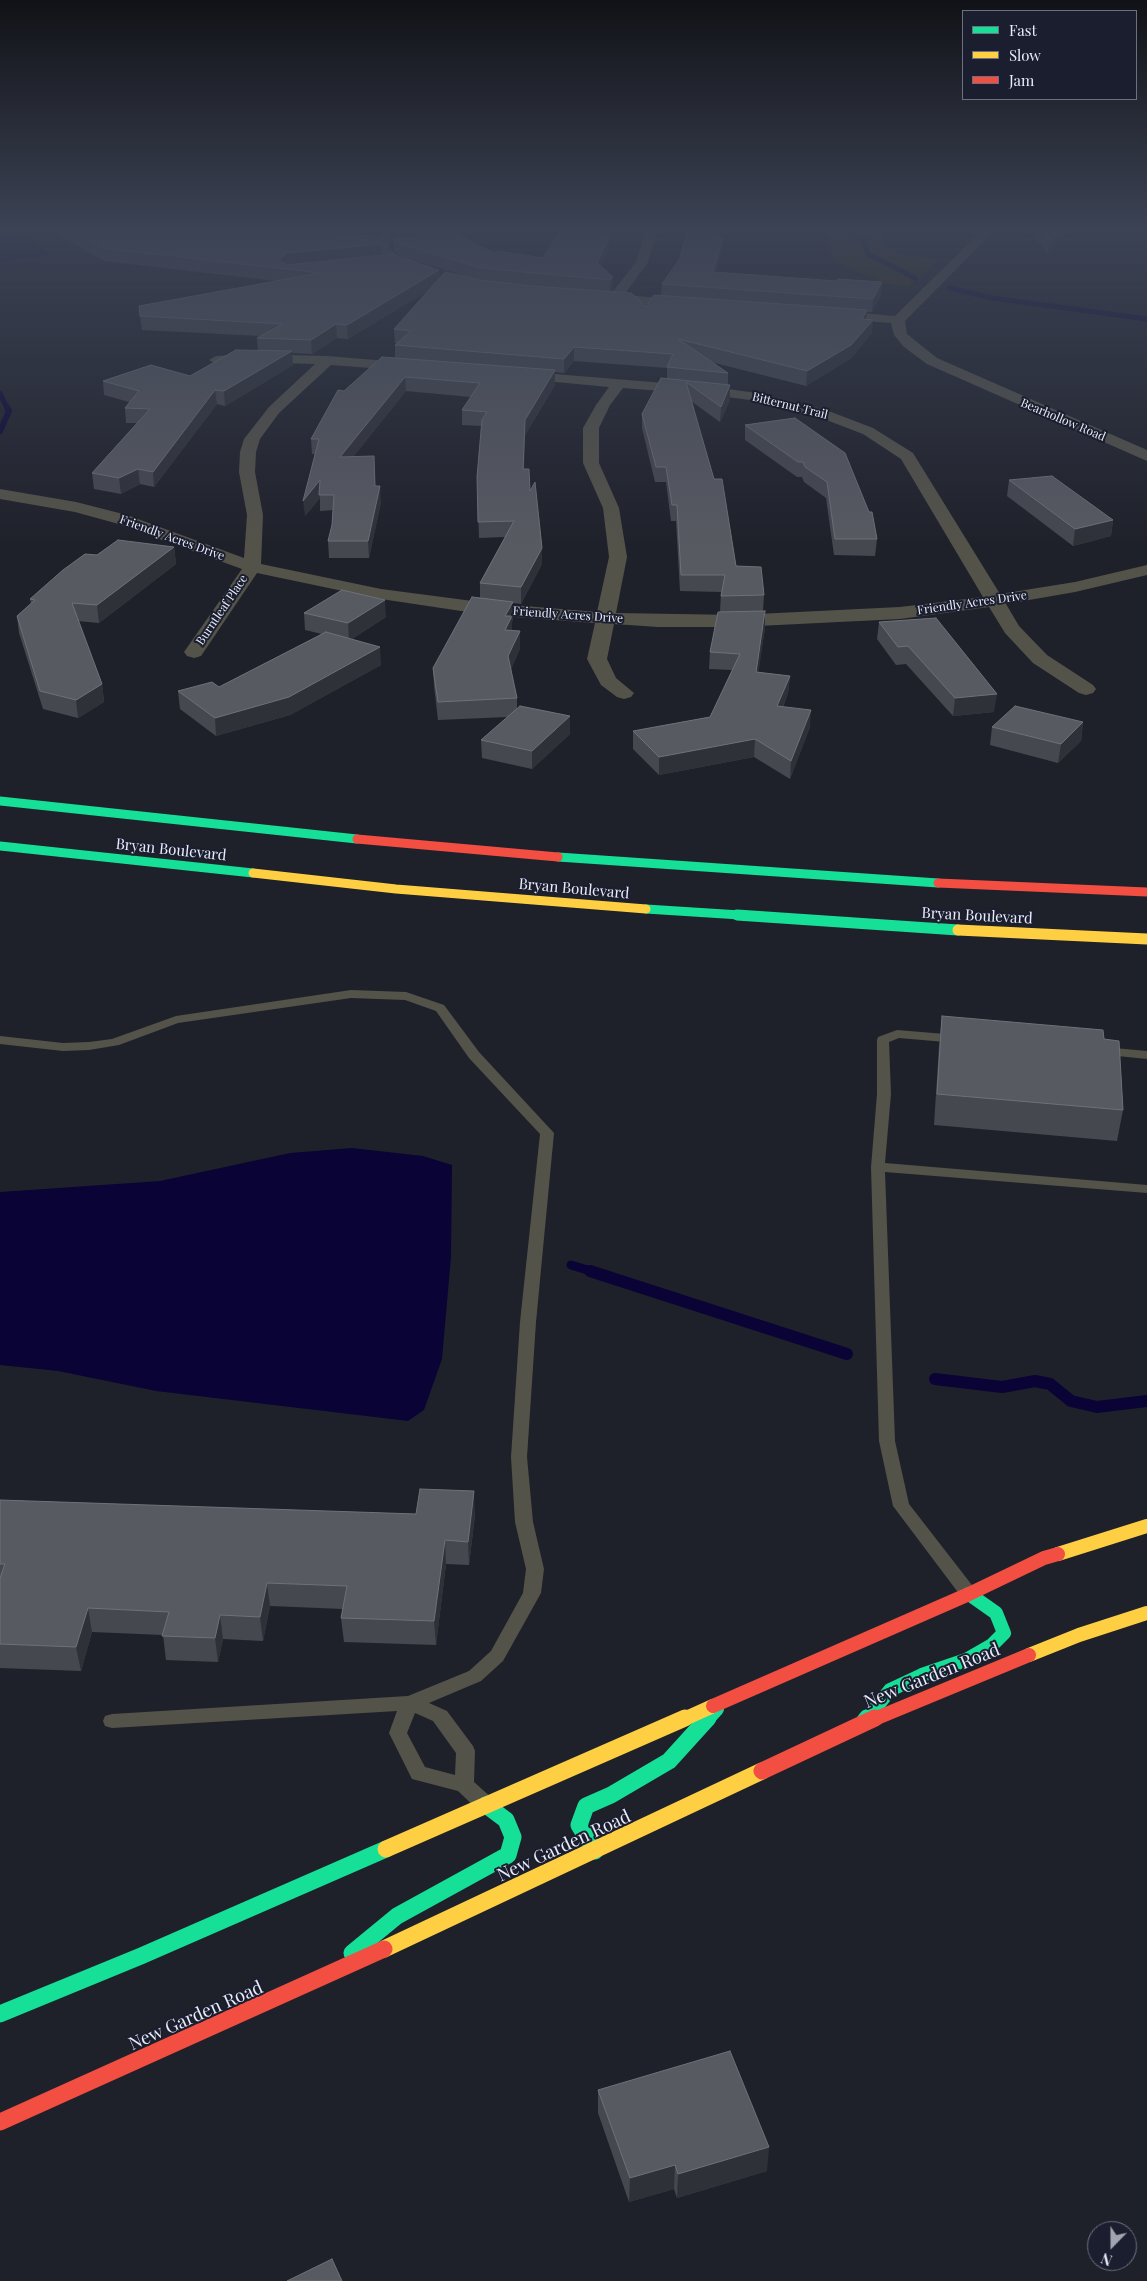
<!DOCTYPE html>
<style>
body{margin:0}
#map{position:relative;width:1147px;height:2281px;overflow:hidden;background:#1f212a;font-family:"Playfair Display",serif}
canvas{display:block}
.legend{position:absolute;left:962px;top:10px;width:175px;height:90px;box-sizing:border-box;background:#1a1e2f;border:1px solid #6d707f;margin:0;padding:6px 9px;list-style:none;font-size:15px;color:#e9ecf8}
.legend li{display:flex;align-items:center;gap:10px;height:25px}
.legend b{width:25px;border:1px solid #6d707f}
.north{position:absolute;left:1087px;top:2221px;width:50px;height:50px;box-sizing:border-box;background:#1a1e2f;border:1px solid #6d707f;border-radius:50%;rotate:202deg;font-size:14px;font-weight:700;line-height:20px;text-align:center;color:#e9ecf8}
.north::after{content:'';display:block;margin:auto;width:18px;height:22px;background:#a2a5b0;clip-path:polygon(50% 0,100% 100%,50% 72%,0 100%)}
</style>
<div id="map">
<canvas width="1147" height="2281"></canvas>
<ul class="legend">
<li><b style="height:6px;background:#16e098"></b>Fast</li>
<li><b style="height:6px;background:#ffcf43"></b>Slow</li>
<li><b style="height:6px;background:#f24e42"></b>Jam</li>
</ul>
<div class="north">N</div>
</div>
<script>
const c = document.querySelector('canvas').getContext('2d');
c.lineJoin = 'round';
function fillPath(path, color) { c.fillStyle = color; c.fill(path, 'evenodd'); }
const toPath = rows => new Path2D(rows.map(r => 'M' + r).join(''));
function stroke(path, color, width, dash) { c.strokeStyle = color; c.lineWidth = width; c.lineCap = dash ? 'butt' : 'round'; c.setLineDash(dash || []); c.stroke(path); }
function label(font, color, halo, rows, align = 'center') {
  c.font = font + ' "Playfair Display",serif'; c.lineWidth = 4; c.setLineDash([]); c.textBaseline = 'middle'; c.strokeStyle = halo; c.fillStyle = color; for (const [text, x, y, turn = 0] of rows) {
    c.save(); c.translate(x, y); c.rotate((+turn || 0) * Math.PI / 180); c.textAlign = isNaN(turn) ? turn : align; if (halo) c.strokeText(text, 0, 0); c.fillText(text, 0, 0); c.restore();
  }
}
const green = toPath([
 [823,228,885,228,883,244,900,254,939,259,908,287,885,284,833,260,825,230]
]);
const water = toPath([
 [0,229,24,233,50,254,0,262],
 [352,1148,423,1156,452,1165,451,1257,442,1359,424,1410,408,1421,156,1391,58,1371,0,1365,0,1192,160,1181,290,1153]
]);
const streamFar3 = toPath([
 [846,228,863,239,868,254,915,278],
 [949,288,992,298,1147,319],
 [0,393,7,408]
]);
const streamFar2 = toPath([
 [0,431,9,411,7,407]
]);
const streamFar1 = toPath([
 [571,1265,594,1272]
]);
const stream = toPath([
 [590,1271,847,1354],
 [935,1379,1002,1387,1035,1381,1050,1384,1071,1401,1097,1407,1147,1401]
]);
const lane = toPath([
 [351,990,406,992,444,1005,479,1052,554,1133,536,1322,527,1457,533,1522,544,1569,541,1593,503,1661,481,1681,429,1703,447,1711,473,1746,475,1751,474,1782,493,1799,496,1805,493,1811,486,1813,479,1811,458,1791,412,1779,389,1733,397,1711,112,1728,105,1726,103,1721,105,1716,112,1714,408,1696,469,1671,491,1651,523,1593,526,1569,515,1522,511,1457,520,1322,540,1134,469,1058,436,1011,405,1000,351,998,178,1023,119,1045,89,1050,63,1051,0,1044,0,1036,63,1043,89,1042,112,1039,176,1016,351,990],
 [415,1713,433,1721,456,1753,455,1775,425,1767,407,1733,415,1713],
 [897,1030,957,1035,963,1039,957,1043,899,1038,889,1042,891,1094,885,1163,1147,1185,1147,1193,885,1172,895,1441,909,1504,975,1589,978,1594,975,1599,969,1601,963,1599,893,1506,879,1441,871,1167,877,1094,877,1040,878,1037,897,1030],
 [1103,1047,1147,1051,1147,1059,1098,1054,1097,1051,1098,1048,1103,1047]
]);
const street = toPath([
 [381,228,393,228,388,246,399,258,425,268,427,271,425,274,417,274,391,264,376,246,381,228],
 [646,228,658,228,648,262,624,295,688,300,695,304,693,307,601,301,594,297,601,293,611,294,636,262,646,228],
 [984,228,997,228,905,321,907,334,937,358,1147,450,1147,461,927,364,904,347,894,335,891,323,828,318,821,314,828,310,895,316,984,228],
 [247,354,328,356,411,363,418,367,411,371,331,365,279,413,260,439,256,452,255,472,263,515,261,564,381,589,488,603,597,612,609,557,603,508,583,463,583,428,596,405,609,387,513,378,511,375,518,371,713,387,757,393,826,410,873,428,913,453,1000,594,1075,582,1147,565,1147,575,1075,592,1006,604,1019,626,1047,655,1093,685,1096,689,1093,693,1086,695,1079,693,1033,663,1005,633,989,607,900,619,737,627,658,627,614,624,607,659,616,678,634,693,631,697,624,699,617,697,601,685,587,659,595,623,488,615,381,599,257,573,201,656,194,658,187,656,184,652,242,569,115,523,75,512,0,499,0,489,76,502,127,515,244,558,247,515,239,472,240,452,244,439,269,407,315,364,247,362,216,364,209,360,216,356,247,354],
 [623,388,713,395,757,401,816,416,863,434,901,459,983,597,900,607,737,615,616,613,627,557,619,508,599,463,599,428,610,405,623,388]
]);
const fastFar3 = toPath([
 [0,801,357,839],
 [0,846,253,873],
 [558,857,938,883],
 [646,909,756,916]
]);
const fastFar2 = toPath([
 [737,915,958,930]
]);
const fastFar1 = toPath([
 [707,1720,717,1709],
 [866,1720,890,1690,922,1675,966,1660,992,1645,1004,1633,996,1613,969,1594]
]);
const fast = toPath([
 [864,1722,867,1718],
 [595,1851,579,1825,586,1806,611,1795,669,1761,708,1718],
 [352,1953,397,1916,508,1855,513,1837,506,1820,486,1805],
 [0,2014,141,1956,386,1849]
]);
const slowFar3 = toPath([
 [253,873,396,889,646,909]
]);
const slowFar2 = toPath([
 [958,930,1147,939]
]);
const slowFar1 = toPath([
 [1058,1554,1147,1526],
 [1029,1655,1079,1635,1147,1613],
 [682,1720,713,1706]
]);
const slow = toPath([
 [386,1849,685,1718],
 [384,1949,762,1771]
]);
const jamFar2 = toPath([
 [357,839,558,857],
 [938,883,1147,892]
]);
const jamFar1 = toPath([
 [713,1706,969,1594,1044,1558,1058,1554],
 [872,1720,1029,1655]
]);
const jam = toPath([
 [762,1771,875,1718],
 [0,2122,384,1949]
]);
const wall = toPath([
 [47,228,348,228,345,235,382,244,382,255,439,270,440,278,465,276,400,256,394,250,393,237,416,238,457,235,494,253,543,258,612,232,609,239,609,249,601,266,613,277,613,290,611,292,646,306,661,295,662,284,721,237,723,237,722,250,716,272,881,295,872,312,867,312,866,319,872,333,850,359,806,386,711,362,728,373,728,385,730,385,730,400,720,422,691,401,736,566,764,595,763,611,765,628,758,672,790,676,788,693,783,707,810,727,790,779,754,757,659,775,633,749,633,731,710,717,732,670,709,669,710,652,720,612,721,592,680,591,676,521,671,521,666,482,655,482,642,428,642,414,667,379,667,368,574,361,564,373,555,372,555,385,525,435,524,469,530,491,542,564,521,604,513,603,513,619,512,622,512,631,520,631,520,649,511,669,517,698,517,709,570,734,532,769,482,758,481,740,508,717,438,720,434,686,433,668,480,598,480,583,505,537,479,538,477,477,481,426,462,425,462,410,471,397,406,391,353,457,375,472,375,486,381,502,369,558,329,558,328,541,332,525,333,510,320,511,320,498,305,516,315,454,312,454,311,439,344,391,395,358,395,345,397,343,395,343,394,329,429,290,348,339,337,338,312,354,292,353,293,365,225,406,217,404,154,487,140,484,121,494,94,489,92,473,137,423,126,423,125,408,129,402,104,395,103,381,190,376,258,351,257,338,261,336,142,330,140,316,276,281,104,261],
 [1030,228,1070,228,1048,254,1029,231],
 [795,418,877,539,875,556,834,555,826,498,804,482,802,477,797,477,745,440,745,425],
 [1009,480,1113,520,1111,536,1073,546,1007,496],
 [174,547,176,564,99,623,78,621,102,684,104,702,78,718,43,709,19,633,17,616,31,604,30,599,97,555],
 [304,613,386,617,352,639,381,665,290,715,216,736,180,709,178,691,219,687,322,634,305,630],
 [879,622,994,712,953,716,906,664,896,665,877,639],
 [1083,722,1081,741,1058,763,990,745,992,727],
 [942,1016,1104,1039,1123,1110,1117,1141,934,1125,939,1046],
 [0,1500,416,1514,475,1515,469,1565,446,1564,436,1645,344,1642,341,1618,343,1609,270,1606,263,1641,223,1639,218,1662,166,1660,163,1635,92,1632,81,1671,0,1668],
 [598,2090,767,2171,677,2198,674,2189,629,2202,598,2113]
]);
const shadedWall = toPath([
 [341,228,348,228,338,247,337,234],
 [454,228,460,228,453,245,453,232],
 [608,228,612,228,612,232,609,239,609,249,597,276,597,263,604,237],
 [720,228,725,228,715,250,716,237],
 [1061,228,1070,228,1048,254,1049,241],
 [723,237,722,250,713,285,713,272],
 [382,244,382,256,288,266,279,260,287,253],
 [439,270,440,283,348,339,347,325],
 [613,277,613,290,610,293,610,280],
 [882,282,881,295,872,312,873,299],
 [867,310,866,324,862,319],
 [873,320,872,333,850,359,806,386,807,371],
 [336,324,337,338,312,354,311,340],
 [574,347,574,361,564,373,564,359],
 [292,351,293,365,225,406,224,391],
 [555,370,555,385,525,435,524,485,525,420],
 [405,377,406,391,341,472,340,457],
 [730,385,730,400,720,422,721,407],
 [215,390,217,404,154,487,153,472],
 [138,469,140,484,121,494,119,478],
 [320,480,320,498,305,516,303,501],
 [380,486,381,502,369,558,368,541],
 [1113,520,1111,536,1073,546,1075,529],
 [174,547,176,564,99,623,97,605],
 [542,548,542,564,521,604,521,587],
 [385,600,386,617,349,641,348,623],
 [513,602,513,619,512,622,512,634,505,648,505,616],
 [765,611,765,628,756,689,756,672],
 [520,631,520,649,509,674,508,656],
 [380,647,381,665,290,715,216,736,215,718],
 [790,676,788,693,776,723,777,706],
 [102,684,104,702,78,718,76,700],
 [997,694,994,712,953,716,955,698],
 [811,710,810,727,790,779,791,761],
 [570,716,570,734,532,769,532,751],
 [1083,722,1081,741,1058,763,1061,744],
 [755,739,754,757,659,775,659,757],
 [474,1491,475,1515,469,1565,468,1542],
 [445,1540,446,1564,436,1645,434,1621],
 [267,1583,270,1606,263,1641,260,1617],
 [88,1608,92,1632,81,1671,76,1647],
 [220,1615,223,1639,218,1662,215,1638],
 [769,2147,767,2171,677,2198,678,2174],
 [675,2165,674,2189,629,2202,630,2178]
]);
const building = toPath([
 [67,228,341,228,337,234,375,236,382,244,287,253,279,260,287,265,393,254,439,270,347,325,336,324,311,340,257,338,283,324,140,316,139,306,320,273,102,248,67,228],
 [420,228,454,228,453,232,494,253,499,251,543,258,561,228,608,228,604,237,609,237,597,263,613,277,610,280,481,268,400,244,393,237,416,238,420,228],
 [688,228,720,228,716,237,723,237,713,272,837,281,838,279,882,282,873,299,662,284,679,260,688,228],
 [1038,228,1061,228,1049,241,1038,228],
 [445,272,480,280,531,286,631,293,646,306,654,295,867,310,862,319,873,320,851,345,807,371,678,339,728,373,667,367,673,354,574,347,564,359,395,345,411,331,394,329,445,272],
 [236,350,292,351,224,391,215,390,153,472,138,469,119,478,92,473,150,409,125,408,139,391,103,381,151,365,190,376,236,350],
 [382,357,555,370,525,420,523,469,529,469,530,491,535,482,542,548,521,587,480,583,514,521,478,522,477,477,482,420,487,412,462,410,480,383,405,377,340,457,374,456,375,486,380,486,368,541,328,541,332,525,334,495,319,495,320,480,303,501,319,439,311,439,338,390,344,391,382,357],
 [661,378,730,385,721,407,686,382,714,479,722,479,736,566,761,567,764,595,721,596,725,575,681,575,677,505,672,505,666,467,656,467,642,414,661,378],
 [795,418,845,453,869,512,872,512,877,539,835,539,827,482,805,467,803,462,798,462,745,425,795,418],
 [1052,476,1113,520,1075,529,1009,480,1052,476],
 [118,540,174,547,97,605,72,603,102,684,76,700,40,691,17,616,35,600,30,599,63,570,85,554,97,555,118,540],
 [342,590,385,600,348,623,304,613,342,590],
 [472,597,513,602,505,616,512,616,505,630,520,631,508,656,517,698,438,702,433,668,472,597],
 [765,611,756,672,790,676,777,706,811,710,791,761,755,739,659,757,633,731,710,717,740,654,710,652,718,612,765,611],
 [936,618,997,694,955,698,908,646,898,647,879,622,936,618],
 [326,632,380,647,289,697,215,718,178,691,212,682,219,687,326,632],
 [520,706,570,716,532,751,481,740,520,706],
 [1015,706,1083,722,1061,744,992,727,1015,706],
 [942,1016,1103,1030,1104,1039,1119,1041,1123,1110,937,1094,942,1016],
 [420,1489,474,1491,468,1542,445,1540,434,1621,341,1618,347,1586,267,1583,260,1617,220,1615,215,1638,162,1636,169,1612,88,1608,76,1647,0,1644,0,1578,5,1564,0,1564,0,1500,416,1514,420,1489],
 [730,2051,769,2147,678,2174,675,2165,630,2178,598,2090,730,2051],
 [332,2259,342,2281,287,2281,332,2259]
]);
const farStreetnames = [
 ["Bitternut Trail",790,406,14],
 ["Bearhollow Road",1063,420,23],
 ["Friendly Acres Drive",172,538,20],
 ["Friendly Acres Drive",972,603,-8],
 ["Burntleaf Place",222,610,-56],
 ["Friendly Acres Drive",568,615,4]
];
const streetNames = [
 ["Bryan Boulevard",171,850,6],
 ["Bryan Boulevard",574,889,5],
 ["Bryan Boulevard",977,916,3]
];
const nearStreetnames = [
 ["New Garden Road",932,1676,-22],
 ["New Garden Road",564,1846,-25],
 ["New Garden Road",196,2016,-24]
];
fillPath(green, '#312d0d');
fillPath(water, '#090435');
stroke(streamFar3, '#090435', 5);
stroke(streamFar2, '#090435', 6);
stroke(streamFar1, '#090435', 9);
stroke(stream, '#090435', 12);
fillPath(lane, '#54534a');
fillPath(street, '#54534a');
stroke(fastFar3, '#16e098', 9);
stroke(fastFar2, '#16e098', 11);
stroke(fastFar1, '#16e098', 14);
stroke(fast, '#16e098', 17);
stroke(slowFar3, '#ffcf43', 9);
stroke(slowFar2, '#ffcf43', 11);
stroke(slowFar1, '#ffcf43', 14);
stroke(slow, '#ffcf43', 17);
stroke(jamFar2, '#f24e42', 9);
stroke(jamFar1, '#f24e42', 14);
stroke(jam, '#f24e42', 17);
fillPath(wall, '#464850');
fillPath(shadedWall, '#2f3139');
fillPath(building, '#585a62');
stroke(building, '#6e7179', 1);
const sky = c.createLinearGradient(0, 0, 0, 547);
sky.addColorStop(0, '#111217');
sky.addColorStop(0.42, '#3c4355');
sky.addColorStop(1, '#3c435500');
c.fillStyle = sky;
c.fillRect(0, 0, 1147, 547);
label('12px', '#e9ecf8', '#1a1e2f', farStreetnames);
label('15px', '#e9ecf8', '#1a1e2f', streetNames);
label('18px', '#e9ecf8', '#1a1e2f', nearStreetnames);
</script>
